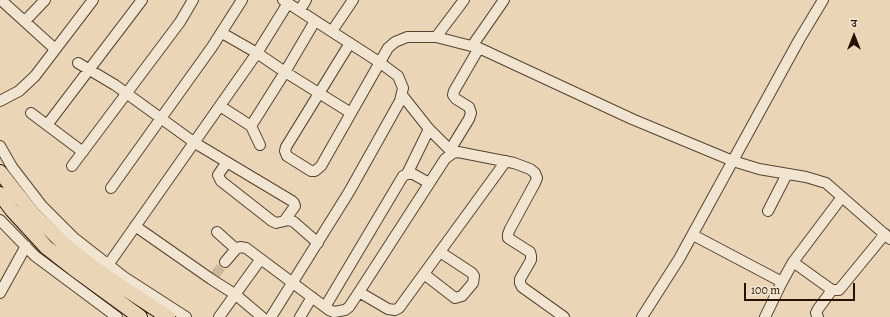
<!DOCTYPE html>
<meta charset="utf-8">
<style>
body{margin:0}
#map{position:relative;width:890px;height:317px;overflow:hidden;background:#ead6b6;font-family:Alegreya,"Noto Serif Devanagari",serif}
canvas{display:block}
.north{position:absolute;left:834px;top:16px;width:40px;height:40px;-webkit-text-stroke:3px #f1e4d0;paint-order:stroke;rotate:0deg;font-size:11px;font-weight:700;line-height:16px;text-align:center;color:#251103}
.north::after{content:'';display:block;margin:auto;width:14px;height:18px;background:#251103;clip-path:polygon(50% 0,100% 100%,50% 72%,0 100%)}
.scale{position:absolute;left:744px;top:283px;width:111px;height:18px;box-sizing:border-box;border:2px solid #251103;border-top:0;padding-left:5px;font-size:12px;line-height:14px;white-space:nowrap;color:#251103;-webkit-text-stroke:3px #f1e4d0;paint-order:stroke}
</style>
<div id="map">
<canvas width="890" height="317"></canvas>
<div class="north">उ</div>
<div class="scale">100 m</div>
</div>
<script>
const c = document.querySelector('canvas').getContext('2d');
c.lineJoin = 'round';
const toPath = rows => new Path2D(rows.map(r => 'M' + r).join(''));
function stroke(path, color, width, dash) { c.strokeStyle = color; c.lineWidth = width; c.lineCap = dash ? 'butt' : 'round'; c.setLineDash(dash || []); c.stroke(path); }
const minorTunnel = toPath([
 [215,275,225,262]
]);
const minor = toPath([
 [1,0,55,49],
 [300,10,306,0],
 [25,21,45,0],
 [332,31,353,0],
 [222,33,257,53,285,72,351,113],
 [436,37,464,0],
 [350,43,286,147,285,151,287,156,311,171,315,171,321,166,388,48,395,42,407,37,436,37,479,48,632,119,733,161,759,169,806,177,826,183,890,239],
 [472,46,504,0],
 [78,63,115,85,195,143,292,201,294,203,295,206,285,220],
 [402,95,429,129,453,153],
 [0,101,19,91,35,76,93,0],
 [220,106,251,126,260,145],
 [31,113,83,152],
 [47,125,142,0],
 [251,126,285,72,315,21],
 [0,146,12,167,42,206,74,238,124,277,186,317],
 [450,150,469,119,471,113,469,107,456,99,453,95,454,91,479,48],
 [227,162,218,175,221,181,272,221,276,223,289,220,294,222,318,243],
 [72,166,180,22,193,0],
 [407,174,429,129],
 [111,188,212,47,242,0],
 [768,211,787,174],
 [0,220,35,256,117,317],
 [135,226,211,279,236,295,262,317],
 [217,232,236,249],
 [693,235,782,282,765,317],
 [225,262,236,249,240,247,246,248,329,310,334,312,345,310,349,307,359,292,445,159,453,153,458,152,514,163,530,169,535,173,537,178,535,183,510,229,508,234,508,238,530,252,531,256,531,260,520,279,520,283,522,287,564,317],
 [793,262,832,290,839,290,885,234],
 [108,265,257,53,288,3],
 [424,274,455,298,462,296,473,283,474,276,472,273,440,252],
 [782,282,793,262,842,197],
 [359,292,388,309,395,310,399,308,506,161],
 [0,293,26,246],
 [325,307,403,176,407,174,413,174,429,183],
 [219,317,260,260],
 [271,317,349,192,400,101,403,88,398,76,379,62,283,0],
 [300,317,312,297],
 [642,317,679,259,799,40,823,0],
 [818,317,816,313,818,309,832,290]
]);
const highway = toPath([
 [0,172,34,215,61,241,86,262,110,279,168,317],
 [0,194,12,210,46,247,74,269,140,317]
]);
stroke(minorTunnel, '#ccb89b', 10, [10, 5]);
stroke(minor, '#564230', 12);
stroke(highway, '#251103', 16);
stroke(minor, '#f1e4d0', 10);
stroke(highway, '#ead6b6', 14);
</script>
